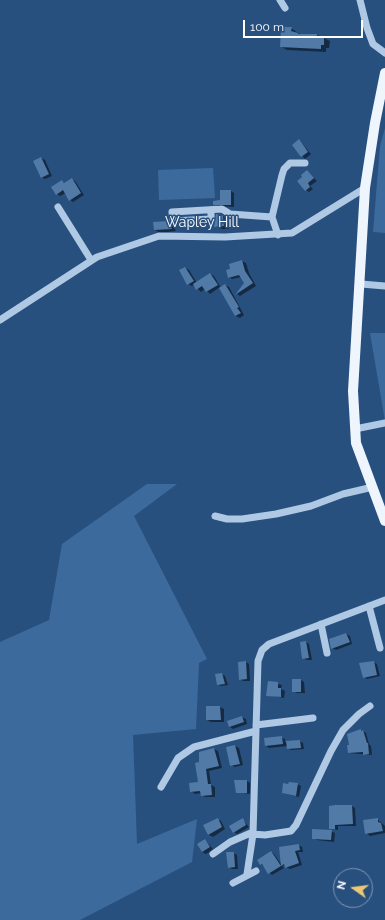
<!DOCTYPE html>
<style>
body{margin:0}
#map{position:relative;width:385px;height:920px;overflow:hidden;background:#28507f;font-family:Raleway,sans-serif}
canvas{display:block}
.north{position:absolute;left:333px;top:868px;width:40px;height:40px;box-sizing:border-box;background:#28507f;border:1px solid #7e96b2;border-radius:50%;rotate:284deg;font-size:11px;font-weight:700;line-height:16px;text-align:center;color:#fff}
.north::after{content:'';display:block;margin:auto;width:14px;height:18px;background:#ecc776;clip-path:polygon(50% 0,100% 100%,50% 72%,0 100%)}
.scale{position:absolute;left:243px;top:20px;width:120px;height:18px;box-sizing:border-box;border:2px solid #fff;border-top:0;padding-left:5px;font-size:12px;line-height:14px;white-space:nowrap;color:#fff;-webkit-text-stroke:3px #28507f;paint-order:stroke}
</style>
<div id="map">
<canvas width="385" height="920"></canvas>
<div class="north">N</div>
<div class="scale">100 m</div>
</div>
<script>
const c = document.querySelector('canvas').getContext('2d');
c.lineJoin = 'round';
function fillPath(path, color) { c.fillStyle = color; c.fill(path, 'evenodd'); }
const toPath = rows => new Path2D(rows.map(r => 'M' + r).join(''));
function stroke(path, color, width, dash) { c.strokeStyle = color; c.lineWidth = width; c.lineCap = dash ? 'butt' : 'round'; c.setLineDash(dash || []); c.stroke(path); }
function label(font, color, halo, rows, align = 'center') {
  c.font = font + ' Raleway,sans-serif'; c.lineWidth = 3; c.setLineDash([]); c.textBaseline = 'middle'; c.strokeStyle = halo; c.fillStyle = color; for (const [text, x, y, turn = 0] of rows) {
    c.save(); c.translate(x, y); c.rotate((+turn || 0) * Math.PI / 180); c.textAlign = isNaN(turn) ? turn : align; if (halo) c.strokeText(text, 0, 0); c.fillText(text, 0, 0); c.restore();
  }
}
const green = toPath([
 [385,128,385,233,373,232,380,146],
 [213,168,215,198,159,200,158,170],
 [370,333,385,333,385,421],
 [147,484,177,484,134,516,207,659,199,663,196,729,133,735,137,844,197,819,192,862,80,920,0,920,0,642,49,620,62,544]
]);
const shadow = toPath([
 [291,28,301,35,317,35,324,38,330,41,329,48,326,48,326,52,287,50,282,47],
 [299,140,311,154,305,159,293,145],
 [41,158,45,160,52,176,45,179,41,177],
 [307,171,317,181,310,186,313,189,309,192,306,190],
 [72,179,75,181,84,195,73,202,70,200,66,193,60,196,57,194,62,181,65,183],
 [231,191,234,193,234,207,218,206,214,204,221,201],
 [223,216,228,220,229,229,221,229,215,226],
 [168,222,173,225,176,231,160,233,155,230],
 [242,261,246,263,249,273,256,286,240,296,237,294,245,283,241,277,232,279,229,277,231,270],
 [185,268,189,270,197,283,210,274,214,276,221,288,225,285,229,287,244,315,240,318,236,316,220,287,210,294,205,289,201,292,194,285,192,286,188,284,180,271],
 [346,634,350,636,352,644,336,650,332,648],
 [306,642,309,644,312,660,307,660,303,658],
 [246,662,249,664,250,681,243,681,240,679],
 [373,662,377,664,380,676,367,679,364,677],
 [221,674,225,676,228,685,221,686,218,684],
 [301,680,304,682,305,693,297,693,293,691],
 [269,682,282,685,281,689,285,691,284,698,267,695],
 [207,707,220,707,224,709,224,722,211,722,207,720],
 [242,717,246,719,247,724,233,729,230,727],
 [361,730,366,733,369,744,371,746,372,755,349,753],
 [281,737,285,739,285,742,300,741,303,743,304,749,291,750,288,748,287,746,269,748,266,746],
 [235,746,239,748,243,765,235,767,231,765],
 [214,749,218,751,222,768,209,771,211,785,215,787,215,797,205,797,202,795,202,793,195,794,191,791,199,783,200,763],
 [247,781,250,783,250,794,237,792],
 [297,784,301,786,299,797,283,793],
 [352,806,355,808,356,826,338,826,338,830,330,828],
 [217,819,221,821,225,829,213,837,209,835,205,825],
 [377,819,385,826,385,833,370,836,366,833],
 [243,820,249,827,237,834,234,832],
 [331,831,335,833,334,842,317,840,313,838],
 [205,840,213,849,206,854,202,852],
 [299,845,302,847,303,852,298,852,302,865,290,869,282,865],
 [271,852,274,854,284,868,272,875,258,861],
 [234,853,237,855,238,869,232,869,228,867]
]);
const building = toPath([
 [284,27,292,27,291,31,298,33,298,34,317,34,317,37,324,37,324,45,321,45,321,49,280,47,281,30,284,30],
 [299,139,308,152,301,157,292,145],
 [41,157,49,174,41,178,33,161],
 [307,170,314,178,308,183,310,187,305,191,297,181,302,177,301,175],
 [72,178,81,193,69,201,63,190,56,195,51,187,62,180,64,183],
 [220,190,231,190,231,205,213,205,213,201,220,200],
 [216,214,223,216,224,226,214,227],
 [168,221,172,229,154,230,153,222],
 [242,260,245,271,253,283,235,295,244,283,239,275,228,278,226,270,230,269,229,264],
 [185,267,194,281,187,285,179,270],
 [210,273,218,285,206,292,202,286,196,290,193,284],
 [225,284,239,307,237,308,241,313,235,316,219,288],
 [346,633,350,642,331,649,329,639],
 [306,641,309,658,302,659,300,642],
 [246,661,247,679,239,680,238,662],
 [374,661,377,675,363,678,359,663],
 [222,673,225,684,217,685,215,674],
 [292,679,301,679,301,692,292,692],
 [268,681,278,682,278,688,281,688,281,697,266,696],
 [206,706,220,706,221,720,206,720],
 [242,716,244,722,229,727,227,721],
 [361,729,361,731,363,730,367,743,368,743,369,754,363,755,363,752,348,753,347,745,349,745,347,734],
 [282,736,283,744,265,746,264,738],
 [300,740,301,748,287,749,286,741],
 [235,745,240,764,230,766,226,747],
 [214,748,219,766,206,769,208,784,211,784,212,795,201,796,200,791,190,792,189,783,198,782,195,763,199,762,199,752],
 [234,780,247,780,247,793,236,793],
 [289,782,298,783,296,796,282,793,283,783,288,784],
 [335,805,352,805,353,824,335,825,335,829,329,829,329,806],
 [218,818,222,827,208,835,203,825],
 [243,818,246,825,233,833,229,826],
 [378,818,378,822,381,823,383,831,365,834,363,820],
 [312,829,332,830,331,840,312,839],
 [205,839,210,847,202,852,197,844],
 [299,844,300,850,295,851,299,863,285,868,284,864,281,866,279,847],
 [271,851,281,866,268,874,262,864,260,865,257,860],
 [226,852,234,852,235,867,228,868]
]);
const minor = toPath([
 [280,0,285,8],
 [360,0,367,28,373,44,385,53],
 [58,207,91,260],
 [211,210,211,219,173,221,172,212,222,209,230,214,272,217],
 [278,235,272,217,282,175,284,169,290,163,305,163],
 [361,284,385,286],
 [0,320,97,257,159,236,225,237,292,233,365,188],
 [355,429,385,423],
 [215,516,227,519,242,519,276,514,311,506,343,494,373,487],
 [369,606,380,648],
 [321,624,327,653],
 [256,725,313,718],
 [161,787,178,758,194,747,256,731],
 [253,834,265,835,291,831,296,825,331,751,343,730,359,714,370,706],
 [213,854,230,842,253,832],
 [247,874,253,834,258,661,262,650,269,644,385,600],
 [233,883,256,871]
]);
const major = toPath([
 [385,73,375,123,365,188,353,391,356,443,385,521]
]);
const streetNames = [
 ["Wapley Hill",202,223]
];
fillPath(green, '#3d6a9c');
fillPath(shadow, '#0007');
fillPath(building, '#517aa7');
stroke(minor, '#afc9e5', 7);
stroke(major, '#eff5fd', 10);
label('14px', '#fff', '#28507f', streetNames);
</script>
